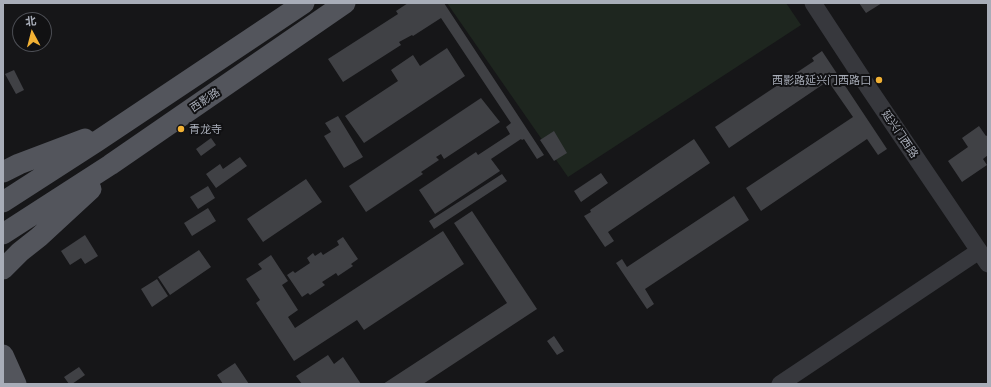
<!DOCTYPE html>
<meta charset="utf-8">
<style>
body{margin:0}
#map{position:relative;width:991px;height:387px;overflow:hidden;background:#161618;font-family:Commissioner,"Noto Sans SC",sans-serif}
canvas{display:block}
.frame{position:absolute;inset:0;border:4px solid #a8adb8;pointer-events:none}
.north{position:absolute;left:12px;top:12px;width:40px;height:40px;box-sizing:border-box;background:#111113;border:1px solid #4d4f55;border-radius:50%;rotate:353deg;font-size:11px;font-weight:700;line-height:16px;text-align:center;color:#a8adb8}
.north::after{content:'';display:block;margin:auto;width:14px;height:18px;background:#f2b134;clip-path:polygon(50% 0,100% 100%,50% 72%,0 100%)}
</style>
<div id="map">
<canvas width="991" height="387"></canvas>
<div class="frame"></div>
<div class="north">北</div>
</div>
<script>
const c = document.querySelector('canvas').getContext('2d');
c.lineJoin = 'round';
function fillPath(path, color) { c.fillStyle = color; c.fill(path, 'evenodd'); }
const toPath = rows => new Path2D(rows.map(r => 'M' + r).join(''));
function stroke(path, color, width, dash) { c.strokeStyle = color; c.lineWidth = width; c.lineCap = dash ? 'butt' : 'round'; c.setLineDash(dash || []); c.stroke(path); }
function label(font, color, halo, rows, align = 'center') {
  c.font = font + ' Commissioner,"Noto Sans SC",sans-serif'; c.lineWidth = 4; c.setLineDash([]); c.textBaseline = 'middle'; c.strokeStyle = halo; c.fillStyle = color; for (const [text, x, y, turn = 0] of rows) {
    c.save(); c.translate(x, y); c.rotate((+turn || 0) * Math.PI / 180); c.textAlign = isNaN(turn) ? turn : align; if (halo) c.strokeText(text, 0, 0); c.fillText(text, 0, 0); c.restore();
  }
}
const green = toPath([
 [447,3,786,3,801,25,568,177]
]);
const building = toPath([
 [408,3,444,3,544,155,537,159,524,139,522,140,521,139,491,159,500,171,435,214,419,190,476,152,478,155,510,134,506,127,511,123,441,18,413,36,412,35,399,42,401,45,343,82,328,59,398,14,396,11],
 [859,3,882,3,866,13],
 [447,48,465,76,364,143,345,116,398,81,391,70,413,55,420,66],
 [822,51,887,149,878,155,867,139,761,211,746,188,853,117,828,81,729,148,715,127,814,61,812,58],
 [14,70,24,90,16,94,5,74],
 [481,98,500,122,444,159,441,154,436,157,439,160,421,172,423,174,366,212,349,186],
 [338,116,363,157,344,168,324,136,331,132,325,123],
 [979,126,986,136,988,135,988,155,983,159,987,165,962,182,948,161,968,147,962,138],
 [554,131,567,153,554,161,540,140],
 [211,138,216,145,201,156,196,149],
 [694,139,710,163,608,232,614,241,605,247,584,216,591,212,590,210],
 [240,157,247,166,216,188,206,174,220,164,223,169],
 [601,173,608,183,581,202,574,191],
 [502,174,507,181,434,229,429,221],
 [306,179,322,202,263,242,247,219],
 [208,186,215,198,198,209,190,197],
 [734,196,749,220,645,289,654,304,647,309,616,263,622,259,627,267],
 [208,208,216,221,192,236,184,223],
 [472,211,537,309,423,384,383,384,507,303,454,223],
 [443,231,464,264,364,330,357,320,294,361,256,303,260,300,246,279,262,269,258,264,271,255,288,281,282,285,298,310,288,317,295,328],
 [85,235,98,256,85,264,81,258,70,265,61,251],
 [343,237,358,259,351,264,353,266,338,276,336,273,322,282,325,285,310,295,308,293,302,297,287,275,293,271,295,273,310,263,307,258,313,253,315,256,321,252,323,255,339,245,337,241],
 [199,250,211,267,170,295,158,277],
 [157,279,168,296,152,307,141,289],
 [554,336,564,351,557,355,547,341],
 [328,355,334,364,343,357,361,384,302,384,296,376],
 [235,363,249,384,223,384,217,375],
 [79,367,85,375,72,384,69,384,64,377]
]);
const minor = toPath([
 [813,3,868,87,988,264],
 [780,384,979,251]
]);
const major = toPath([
 [3,172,19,164,85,139],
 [3,202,96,142,304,3],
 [3,234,110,165,345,3],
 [3,269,20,252,39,237,91,189],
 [3,355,16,384]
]);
const markers = [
 [879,80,4,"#f2b134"],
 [181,129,4,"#f2b134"]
];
const poiNames = [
 ["西影路延兴门西路口",871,80],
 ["青龙寺",189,129,"left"]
];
const streetNames = [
 ["西影路",205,100,-34],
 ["延兴门西路",900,134,56]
];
fillPath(green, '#1e261f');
fillPath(building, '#404145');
stroke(minor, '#37383d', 17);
stroke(major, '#53555c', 21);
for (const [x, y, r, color] of markers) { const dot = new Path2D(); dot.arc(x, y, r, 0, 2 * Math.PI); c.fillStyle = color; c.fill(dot); stroke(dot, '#111113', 1.5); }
label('11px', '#a8adb8', '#111113', poiNames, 'right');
label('11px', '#a8adb8', '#111113', streetNames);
</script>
